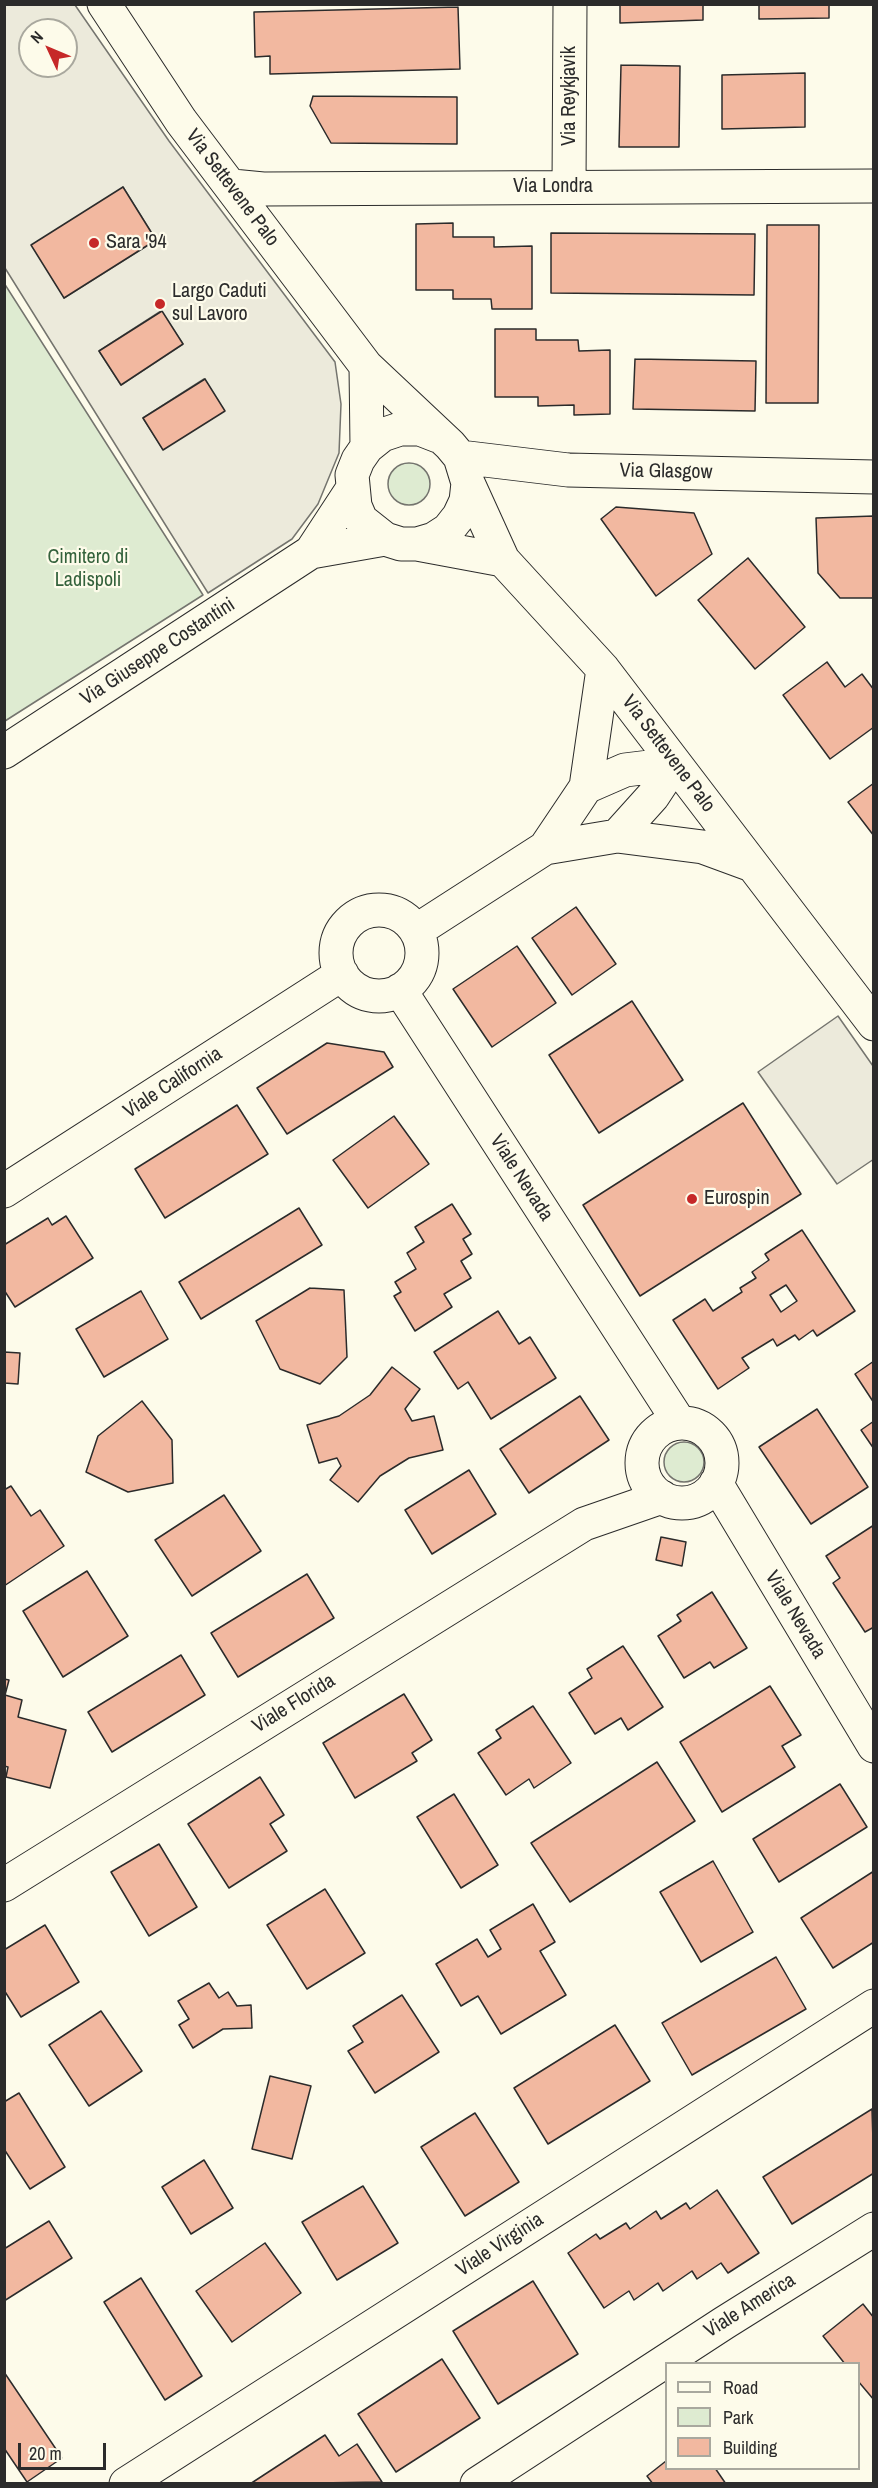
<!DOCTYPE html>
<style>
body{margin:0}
#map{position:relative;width:878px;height:2488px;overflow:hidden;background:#fdfbea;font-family:"Archivo Narrow",sans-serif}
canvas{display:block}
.frame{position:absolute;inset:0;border:6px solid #2b2b2b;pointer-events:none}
.legend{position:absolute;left:665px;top:2362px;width:195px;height:108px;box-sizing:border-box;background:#fdfbea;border:2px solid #a9a89e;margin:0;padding:8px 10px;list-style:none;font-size:18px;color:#2b2b2b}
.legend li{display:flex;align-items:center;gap:12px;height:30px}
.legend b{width:30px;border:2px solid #a9a89e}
.north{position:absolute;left:18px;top:18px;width:60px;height:60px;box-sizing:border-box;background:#fdfbea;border:2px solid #a9a89e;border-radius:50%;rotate:314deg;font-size:16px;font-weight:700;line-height:24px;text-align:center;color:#2b2b2b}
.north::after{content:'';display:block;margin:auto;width:21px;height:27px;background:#c62828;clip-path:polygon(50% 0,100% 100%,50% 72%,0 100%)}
.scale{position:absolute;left:18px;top:2443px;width:88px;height:27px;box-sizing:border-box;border:3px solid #2b2b2b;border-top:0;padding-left:8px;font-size:18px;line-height:21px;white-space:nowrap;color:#2b2b2b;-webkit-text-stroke:4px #fdfbea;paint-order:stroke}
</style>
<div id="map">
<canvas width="878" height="2488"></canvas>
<div class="frame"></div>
<ul class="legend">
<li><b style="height:8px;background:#fdfbea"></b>Road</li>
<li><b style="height:16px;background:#deebd1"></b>Park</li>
<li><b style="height:16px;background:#f2b8a0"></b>Building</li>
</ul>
<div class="north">N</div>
<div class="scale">20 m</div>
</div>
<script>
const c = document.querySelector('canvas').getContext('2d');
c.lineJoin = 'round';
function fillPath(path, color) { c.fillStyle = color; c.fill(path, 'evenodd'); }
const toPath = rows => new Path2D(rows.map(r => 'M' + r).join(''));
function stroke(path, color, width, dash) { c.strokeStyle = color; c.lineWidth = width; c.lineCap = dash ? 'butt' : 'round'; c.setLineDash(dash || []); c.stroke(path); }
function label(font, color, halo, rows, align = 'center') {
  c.font = font + ' "Archivo Narrow",sans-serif'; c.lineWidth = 4.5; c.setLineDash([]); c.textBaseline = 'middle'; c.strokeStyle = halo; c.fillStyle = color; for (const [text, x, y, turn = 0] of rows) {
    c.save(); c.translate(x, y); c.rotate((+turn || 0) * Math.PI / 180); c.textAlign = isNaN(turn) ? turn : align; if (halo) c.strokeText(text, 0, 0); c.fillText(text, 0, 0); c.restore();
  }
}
const green = toPath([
 [4,283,203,595,5,721,4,721,4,283],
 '388 484a21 21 0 1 1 42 0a21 21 0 1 1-42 0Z',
 '664 1462a20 20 0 1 1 40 0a20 20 0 1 1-40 0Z'
]);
const parking = toPath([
 [5,5,75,5,169,141,335,362,341,404,339,453,318,504,292,539,208,593,5,268,5,5],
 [30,30,66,30,66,66,30,66,30,30],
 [123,187,156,240,64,298,123,187],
 [161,311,183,344,121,385,99,351,161,311],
 [204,379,205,379,163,449,143,418,204,379],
 [838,1016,873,1066,874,1159,837,1184,758,1072,838,1016]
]);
const building = toPath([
 [620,4,703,4,703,20,620,23,620,4],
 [759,4,829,4,829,18,759,19,759,4],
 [458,7,460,69,270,74,270,56,255,57,254,12,458,7],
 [621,65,680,66,679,147,619,147,621,65],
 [805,73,805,127,722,129,722,75,805,73],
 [313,96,457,97,457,144,331,143,310,106,313,96],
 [123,187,156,240,64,298,31,245,123,187],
 [453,223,453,237,494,237,494,247,532,246,532,309,492,309,491,299,453,299,453,290,416,290,416,224,453,223],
 [767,225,819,225,818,403,766,403,767,225],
 [551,233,755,234,754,295,551,293,551,233],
 [162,311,183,344,121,385,99,351,162,311],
 [495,329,536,329,536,340,578,340,579,351,610,350,610,414,574,415,574,405,538,406,538,397,495,397,495,329],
 [635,359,756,361,755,411,633,409,635,359],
 [205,379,225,411,163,450,143,418,205,379],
 [616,507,694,513,712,554,656,596,601,519,616,507],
 [874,516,874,598,840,598,818,573,816,518,874,516],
 [748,558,805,627,755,669,698,600,748,558],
 [827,662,845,687,862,674,874,690,874,727,830,759,783,695,827,662],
 [874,783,874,836,848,802,874,783],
 [576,907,616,964,572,995,532,938,576,907],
 [517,946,556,1003,492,1047,453,989,517,946],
 [632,1001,683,1080,599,1133,549,1055,632,1001],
 [327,1043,384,1052,393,1067,287,1134,257,1088,327,1043],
 [743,1103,801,1194,640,1296,583,1205,743,1103],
 [237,1105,268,1154,165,1218,135,1169,237,1105],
 [394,1116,429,1164,368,1208,333,1160,394,1116],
 [452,1204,471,1234,463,1239,472,1254,461,1261,471,1278,444,1294,452,1307,415,1331,394,1296,401,1292,395,1282,416,1269,407,1253,424,1242,415,1227,452,1204],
 [299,1208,322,1245,201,1319,179,1282,299,1208],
 [66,1216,93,1258,15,1307,4,1290,4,1245,48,1218,52,1225,66,1216],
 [802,1230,855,1311,817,1336,813,1330,799,1340,795,1335,777,1346,773,1339,742,1358,749,1368,718,1389,673,1320,705,1299,713,1311,742,1292,740,1288,756,1278,752,1272,769,1260,765,1254,802,1230],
 [786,1285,797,1301,781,1312,770,1295,786,1285],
 [310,1288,344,1290,347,1357,320,1384,280,1369,256,1321,310,1288],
 [141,1291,168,1339,104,1377,76,1329,141,1291],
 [498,1311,519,1344,530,1337,556,1378,491,1419,468,1382,458,1389,434,1352,498,1311],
 [4,1352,20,1353,18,1384,4,1383,4,1352],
 [874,1361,874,1403,855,1374,874,1361],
 [392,1367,420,1389,405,1409,412,1421,434,1416,443,1450,409,1458,380,1476,358,1502,330,1480,341,1466,337,1458,319,1463,307,1425,339,1416,370,1395,392,1367],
 [580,1396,609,1440,529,1493,500,1449,580,1396],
 [142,1401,172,1440,173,1483,128,1492,86,1472,98,1436,142,1401],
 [817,1409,868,1487,811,1524,759,1447,817,1409],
 [874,1421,874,1449,861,1430,874,1421],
 [469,1470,496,1514,432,1554,405,1510,469,1470],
 [11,1486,31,1516,40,1510,64,1546,4,1586,4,1490,11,1486],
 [224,1495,261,1551,192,1596,155,1540,224,1495],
 [874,1525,874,1627,865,1632,833,1583,840,1578,826,1556,874,1525],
 [661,1537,686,1542,682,1566,656,1560,661,1537],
 [87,1571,128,1636,63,1677,23,1611,87,1571],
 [307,1574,334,1618,238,1677,211,1633,307,1574],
 [712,1592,747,1648,714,1668,710,1662,684,1678,658,1636,681,1621,677,1615,712,1592],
 [623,1646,663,1707,628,1730,621,1718,595,1734,569,1693,592,1678,587,1669,623,1646],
 [181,1655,205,1695,112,1752,88,1712,181,1655],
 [4,1679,9,1680,5,1695,22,1700,18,1717,66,1730,50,1788,6,1777,8,1767,4,1766,4,1679],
 [770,1686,801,1735,782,1746,795,1767,722,1812,680,1742,770,1686],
 [404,1694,432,1740,412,1753,417,1761,355,1798,323,1743,404,1694],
 [533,1706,571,1763,534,1788,529,1779,506,1795,478,1753,501,1738,496,1730,533,1706],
 [657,1762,695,1821,570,1902,531,1843,657,1762],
 [260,1777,284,1815,270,1824,287,1851,229,1888,188,1824,260,1777],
 [840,1784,867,1827,779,1882,753,1839,840,1784],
 [454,1794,498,1865,461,1888,417,1817,454,1794],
 [159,1844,197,1907,149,1936,111,1872,159,1844],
 [713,1861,753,1932,701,1962,660,1892,713,1861],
 [874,1871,874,1942,833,1968,801,1918,874,1871],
 [325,1889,365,1953,307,1989,267,1925,325,1889],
 [533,1904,555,1942,540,1951,566,1995,501,2034,478,1996,461,2006,436,1964,477,1939,488,1957,501,1949,490,1930,533,1904],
 [45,1925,79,1982,21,2017,4,1990,4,1950,45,1925],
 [776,1957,806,2009,692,2075,662,2023,776,1957],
 [209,1983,219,1998,228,1992,237,2006,251,2005,252,2028,223,2029,193,2048,179,2025,189,2019,178,2001,209,1983],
 [402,1995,439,2052,375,2093,348,2051,363,2042,353,2026,402,1995],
 [101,2011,142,2071,89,2106,49,2045,101,2011],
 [615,2025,650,2081,548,2144,514,2088,615,2025],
 [270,2076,311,2086,292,2159,252,2149,270,2076],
 [19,2093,65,2167,30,2189,4,2149,4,2102,19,2093],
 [872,2109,874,2173,792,2224,763,2177,872,2109],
 [475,2113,519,2182,465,2216,421,2147,475,2113],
 [204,2160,233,2208,191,2234,162,2187,204,2160],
 [363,2186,398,2243,337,2280,302,2222,363,2186],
 [717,2190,759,2253,728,2273,721,2263,697,2279,692,2271,663,2291,658,2283,634,2300,629,2291,604,2308,568,2253,596,2234,600,2239,626,2223,630,2229,656,2211,661,2219,686,2203,690,2209,717,2190],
 [49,2221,72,2258,4,2301,4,2249,49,2221],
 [265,2243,301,2293,232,2342,196,2291,265,2243],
 [141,2278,202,2376,165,2400,104,2302,141,2278],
 [533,2281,578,2354,498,2404,453,2331,533,2281],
 [863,2304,874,2318,874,2400,858,2381,858,2364,845,2364,823,2336,863,2304],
 [442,2359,480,2418,396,2472,358,2414,442,2359],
 [4,2372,62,2458,27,2482,4,2448,4,2372],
 [325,2435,339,2456,357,2444,382,2482,250,2484,325,2435],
 [666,2461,666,2468,715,2468,726,2484,653,2484,647,2476,666,2461]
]);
const minor = toPath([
 [104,4,181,121,366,366,450,445,460,457,468,483,466,501,459,516,448,530,434,539,417,544,401,544,385,539,361,520,355,506,352,475,358,460,367,447,382,435,400,429,420,429,438,436],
 [232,186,263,189,874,186],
 [569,187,570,4],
 [366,366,367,447],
 [460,457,568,470,874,477],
 [468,483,503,560,603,669,874,1024],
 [417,544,503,560],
 [311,552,385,539],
 [4,752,311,552,351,491],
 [586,787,625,770,674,764],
 [617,836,653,796,674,764],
 [545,848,586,787,603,669],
 '336 953a43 43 0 1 1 86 0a43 43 0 1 1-86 0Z',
 [416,931,545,848,617,836,703,847,752,865],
 [400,990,679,1422],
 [4,1191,342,974],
 '642 1463a40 40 0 1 1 80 0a40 40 0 1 1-80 0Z',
 [716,1483,874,1746],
 [4,1885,584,1524,662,1497],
 [126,2484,874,2006],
 [477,2484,724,2323,874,2229]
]);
const markers = [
 [94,243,6,"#c62828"],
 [160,304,6,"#c62828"],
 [692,1199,6,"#c62828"]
];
const streetNames = [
 ["Via Reykjavik",570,96,-90],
 ["Via Londra",553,187],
 ["Via Settevene Palo",232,188,53],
 ["Via Glasgow",666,472,1],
 ["Via Giuseppe Costantini",158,652,-33],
 ["Via Settevene Palo",668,754,53],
 ["Viale California",173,1083,-33],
 ["Viale Nevada",521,1178,57],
 ["Viale Nevada",795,1615,59],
 ["Viale Florida",294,1704,-32],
 ["Viale Virginia",500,2245,-33],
 ["Viale America",750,2306,-32]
];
const poiNames = [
 ["Sara '94",106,243],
 ["Largo Caduti",172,292],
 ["sul Lavoro",172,315],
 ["Eurospin",704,1199]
];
const parkNames = [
 ["Cimitero di",88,558],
 ["Ladispoli",88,581]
];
fillPath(green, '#deebd1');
stroke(green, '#74746e', 1.5);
fillPath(parking, '#eceadb');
stroke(parking, '#74746e', 1.5);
fillPath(building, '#f2b8a0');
stroke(building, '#2b2b2b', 1.5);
stroke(minor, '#2b2b2b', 35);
stroke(minor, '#fdfbea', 33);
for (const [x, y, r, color] of markers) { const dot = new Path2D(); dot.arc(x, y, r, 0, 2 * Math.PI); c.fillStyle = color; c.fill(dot); stroke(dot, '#fdfbea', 2); }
label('20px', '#2b2b2b', '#fdfbea', streetNames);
label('20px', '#2b2b2b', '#fdfbea', poiNames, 'left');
label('20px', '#34623c', '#fdfbea', parkNames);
</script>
